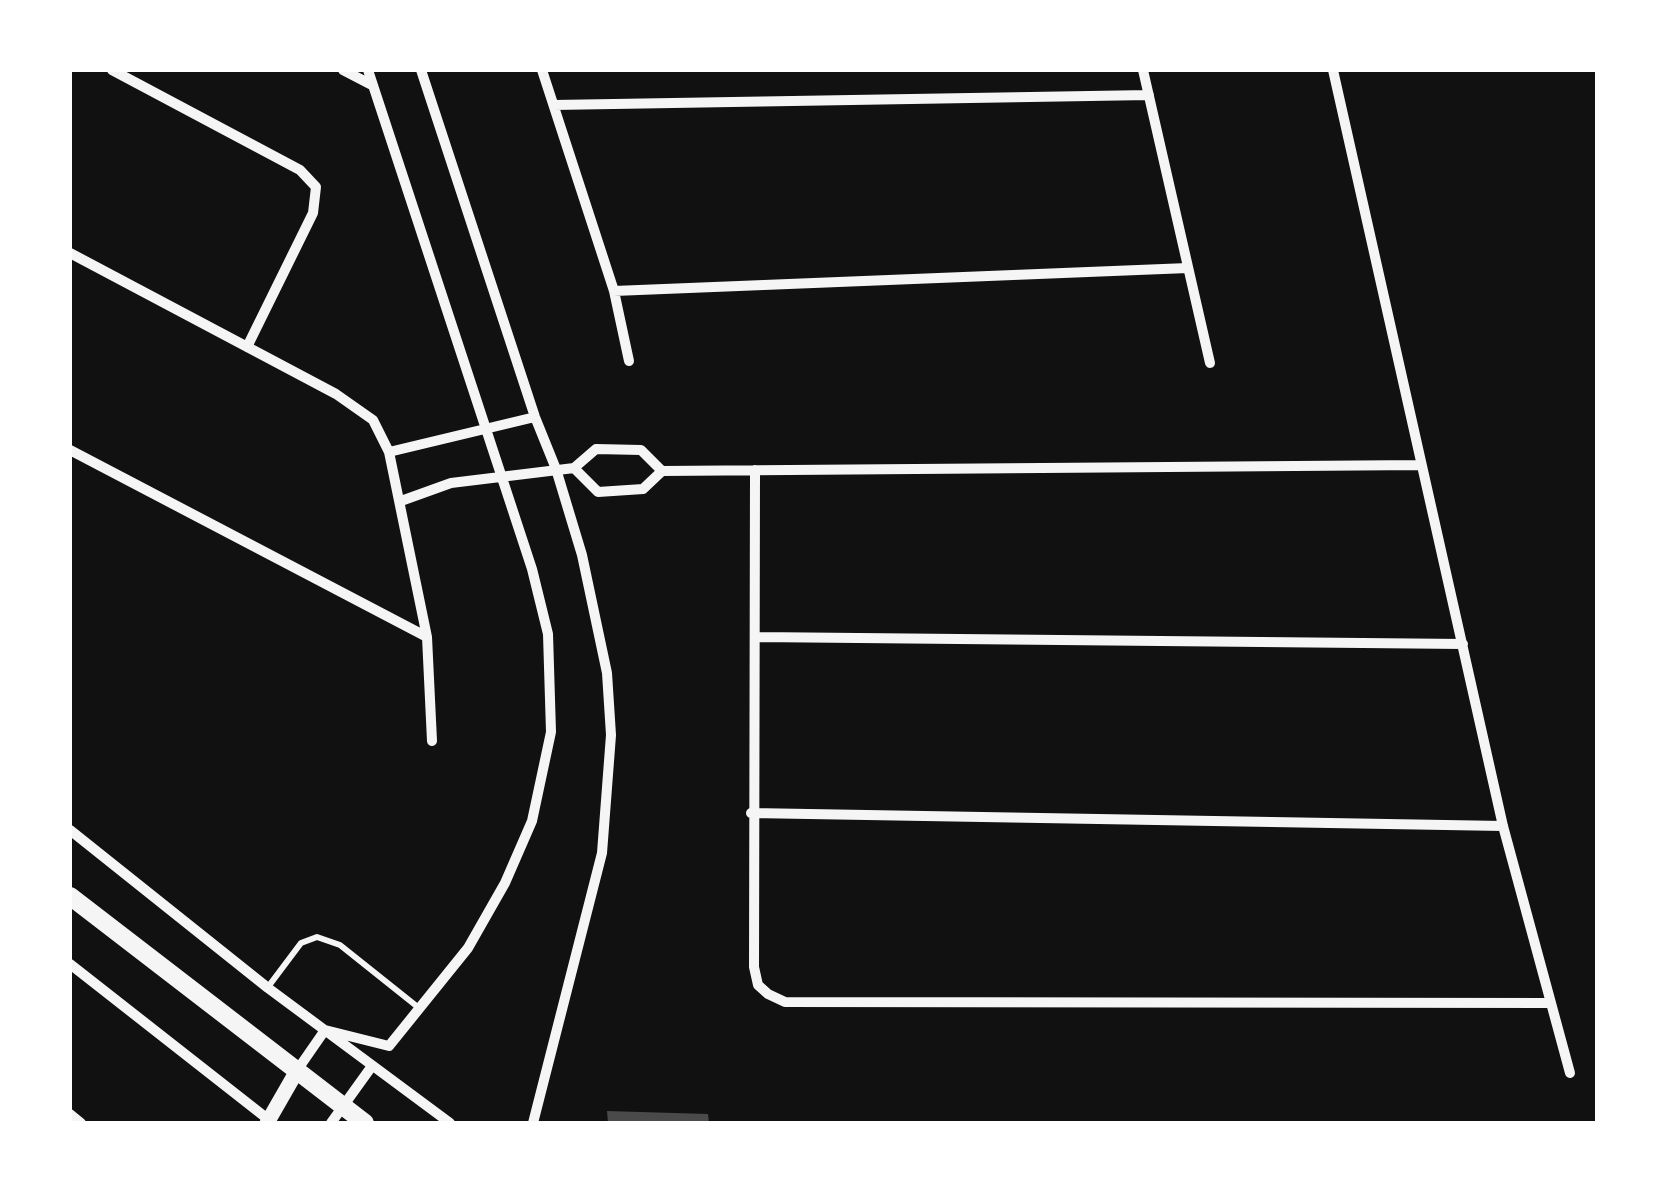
<!DOCTYPE html>
<style>
body{margin:0}
#map{position:relative;width:1667px;height:1193px;overflow:hidden;background:#111;font-family:Rubik,sans-serif}
canvas{display:block}
.frame{position:absolute;inset:0;border:72px solid #fff;pointer-events:none}
</style>
<div id="map">
<canvas width="1667" height="1193"></canvas>
<div class="frame"></div>
</div>
<script>
const c = document.querySelector('canvas').getContext('2d');
c.lineJoin = 'round';
function fillPath(path, color) { c.fillStyle = color; c.fill(path, 'evenodd'); }
const toPath = rows => new Path2D(rows.map(r => 'M' + r).join(''));
function stroke(path, color, width, dash) { c.strokeStyle = color; c.lineWidth = width; c.lineCap = dash ? 'butt' : 'round'; c.setLineDash(dash || []); c.stroke(path); }
const building = toPath([
 [607,1111,708,1114,709,1123,608,1123]
]);
const service = toPath([
 [268,987,301,943,317,937,340,945,419,1008]
]);
const minor = toPath([
 [112,70,300,170,316,187,313,213,247,347],
 [343,70,370,84],
 [421,70,535,417,556,469,582,555,607,673,611,735,602,853,533,1123],
 [542,70,614,291,629,361],
 [1143,70,1210,363],
 [1333,70,1503,826,1570,1073],
 [554,105,1149,95],
 [70,253,336,394,373,420,389,452,427,637,432,741],
 [614,291,1188,268],
 [70,450,427,637],
 [389,452,535,417],
 [574,468,598,492,643,489,662,471],
 [755,470,754,967,758,985,768,994,785,1002,1549,1003],
 [401,501,451,483,574,468,596,449,641,450,662,471,1421,465],
 [757,637,1463,644],
 [751,813,1503,826],
 [70,830,268,988,450,1123],
 [70,964,269,1120],
 [325,1030,389,1046,468,948,505,883,532,821,551,732,548,634,532,569,368,70],
 [298,1069,325,1030],
 [70,1114,81,1123],
 [331,1123,372,1066]
]);
const tertiary = toPath([
 [267,1123,298,1069]
]);
const secondary = toPath([
 [70,896,365,1123]
]);
fillPath(building, '#4a4a4a');
stroke(service, '#f5f5f5', 6);
stroke(minor, '#f5f5f5', 10);
stroke(tertiary, '#f5f5f5', 15);
stroke(secondary, '#f5f5f5', 18);
</script>
